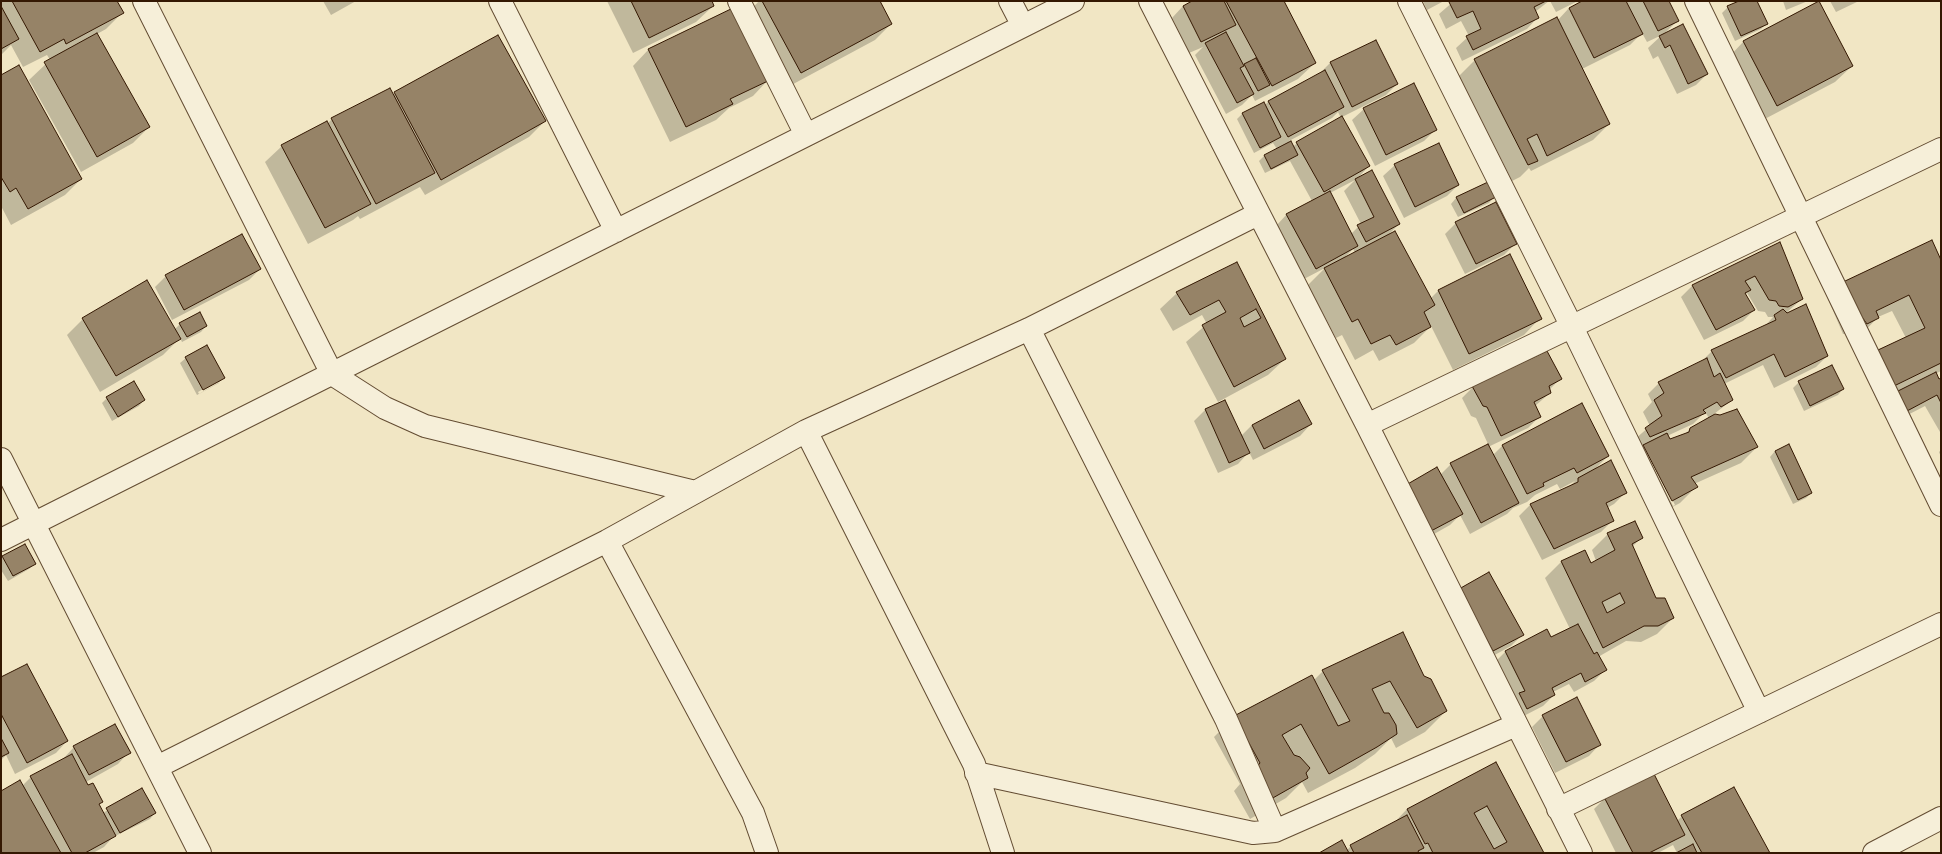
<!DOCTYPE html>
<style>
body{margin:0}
#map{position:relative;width:1942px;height:854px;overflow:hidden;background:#f1e6c4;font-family:"Sorts Mill Goudy",serif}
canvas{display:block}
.frame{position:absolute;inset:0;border:2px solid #341802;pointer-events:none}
</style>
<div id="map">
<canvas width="1942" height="854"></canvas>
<div class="frame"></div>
</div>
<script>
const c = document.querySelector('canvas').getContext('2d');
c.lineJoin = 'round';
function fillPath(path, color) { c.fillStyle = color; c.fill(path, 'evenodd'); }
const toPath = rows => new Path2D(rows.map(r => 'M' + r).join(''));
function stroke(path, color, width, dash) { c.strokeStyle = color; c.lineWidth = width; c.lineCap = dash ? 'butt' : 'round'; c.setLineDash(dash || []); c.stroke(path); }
const shadow = toPath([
 [1,1,116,1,122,13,106,29,97,34,149,127,133,143,81,172,29,80,50,60,47,55,23,67,11,45,1,55],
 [323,1,356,1,331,15],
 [607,1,710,1,713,6,696,22,633,53],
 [759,1,879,1,891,24,875,40,784,89,745,16],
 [1194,1,1283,1,1315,63,1298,79,1255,101,1252,95,1242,105,1226,114,1195,55,1203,47,1189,53,1172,18,1183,6],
 [1423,1,1444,1,1427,10],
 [1454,1,1549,1,1535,12,1538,17,1527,29,1462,61,1456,48,1469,36,1461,21,1446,29,1439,14],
 [1550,1,1578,1,1556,12],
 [1584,1,1668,1,1677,21,1664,34,1707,74,1696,85,1677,94,1658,56,1653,59,1648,48,1662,35,1647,42,1642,33,1630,45,1582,69,1609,124,1593,140,1531,171,1529,168,1520,177,1512,181,1459,76,1475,60,1557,21,1569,8],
 [1742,1,1756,1,1766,24,1761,29,1735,41,1722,13,1728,7],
 [1783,1,1808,1,1786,10],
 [1830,1,1859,1,1836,12],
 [1375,41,1397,84,1386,95,1342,117,1369,166,1357,179,1330,193,1351,234,1361,224,1344,191,1356,179,1399,224,1388,235,1430,299,1438,291,1509,256,1540,318,1524,335,1453,370,1431,326,1414,343,1379,361,1373,350,1355,360,1342,335,1336,338,1308,285,1325,268,1304,279,1276,226,1287,214,1312,201,1290,161,1265,173,1259,161,1264,156,1277,149,1273,143,1254,153,1237,119,1243,113,1264,106,1268,102,1319,74,1330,63],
 [1338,112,1341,118,1297,143,1293,147,1289,141,1332,118],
 [1353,249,1355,253,1344,258],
 [1744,41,1852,66,1835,82,1761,121,1728,58],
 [649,49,769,79,753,96,729,108,716,120,670,142,633,66],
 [1,76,81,179,65,195,11,225,1,206],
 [395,93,545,121,529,137,425,195,420,187,360,219,358,216,353,220,308,244,265,162,282,146,327,124,332,119],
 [1364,109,1435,130,1424,141,1375,166,1352,120],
 [1395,165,1458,185,1447,196,1404,218,1383,176],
 [1487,183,1494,197,1489,203,1458,217,1451,204,1456,198],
 [1456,223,1516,243,1504,255,1465,274,1445,234],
 [1779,243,1802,299,1786,313,1827,356,1816,367,1774,388,1763,365,1724,384,1732,400,1714,414,1757,447,1741,463,1694,484,1696,487,1680,503,1655,516,1628,462,1644,446,1639,448,1634,440,1650,426,1643,412,1652,402,1648,394,1659,383,1701,362,1712,351,1765,326,1773,317,1768,317,1765,312,1758,311,1747,293,1745,295,1754,310,1743,321,1704,340,1681,297,1693,285],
 [1705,412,1709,418,1690,429,1684,435,1670,440,1667,436,1693,424],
 [1645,450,1647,450,1675,505,1673,506],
 [1941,262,1941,371,1935,374,1939,380,1941,379,1940,432,1925,406,1896,421,1887,403,1898,392,1877,401,1863,368,1879,351,1906,338,1892,311,1878,317,1862,334,1843,334,1828,299,1844,283],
 [1236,263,1285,359,1268,375,1218,402,1186,342,1207,324,1202,315,1173,331,1160,309,1177,293],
 [260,269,249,280,172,320,155,287,166,276],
 [83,319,174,330,180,324,206,326,201,332,182,342,180,338,163,355,100,392,67,335],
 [186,358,224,378,218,383,197,395,180,363],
 [219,380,219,383,199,394,198,392],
 [1560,379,1549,390,1550,393,1535,406,1540,416,1528,428,1488,447,1493,455,1502,446,1608,456,1594,470,1625,493,1614,504,1607,508,1612,521,1601,532,1542,560,1519,516,1530,505,1569,487,1575,481,1560,489,1557,484,1535,495,1527,502,1513,508,1507,514,1470,534,1460,515,1450,525,1420,542,1440,475,1451,464,1488,444,1476,418,1471,416,1462,398,1473,387],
 [1799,382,1843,389,1838,395,1804,411,1793,388],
 [107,398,144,400,139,406,112,421,102,403],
 [1225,401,1241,436,1252,425,1299,401,1311,424,1300,436,1253,460,1249,452,1238,464,1218,473,1194,421,1205,410],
 [1941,450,1941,457,1939,452],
 [1775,451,1811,493,1806,498,1793,504,1770,457],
 [1608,534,1641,538,1632,547,1656,599,1673,618,1657,634,1641,642,1626,641,1598,657,1605,670,1594,681,1574,692,1569,684,1553,692,1554,695,1543,706,1516,720,1494,663,1506,651,1551,639,1570,629,1545,578,1561,562,1585,552,1591,565,1596,561,1592,550],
 [3,557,35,564,29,569,8,581,1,570,1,559],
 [1448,601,1522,635,1511,646,1482,662],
 [1402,633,1423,677,1446,711,1425,732,1396,748,1391,738,1375,754,1355,768,1308,793,1302,782,1286,798,1250,819,1234,791,1240,784,1214,737,1234,717,1314,680,1323,671],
 [1,679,67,741,56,753,15,774,6,755,1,760],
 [1543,716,1600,744,1589,756,1555,773,1532,727],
 [74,747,129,752,118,764,86,782,102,802,98,805,103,813,142,789,155,813,150,819,113,837,104,847,93,853,1,853,1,792,22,786,31,777,63,759],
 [1496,763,1543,853,1321,853,1346,851,1351,846,1393,824,1407,809],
 [1605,798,1677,821,1682,816,1769,853,1677,853,1673,845,1658,853,1616,853,1594,809]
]);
const building = toPath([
 [12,1,117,1,124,13,66,44,64,39,40,52,12,1],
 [631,1,712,1,714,6,649,38,631,1],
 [762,1,880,1,892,24,801,73,762,1],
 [1192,1,1224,1,1236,25,1201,42,1183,6,1192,1],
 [1226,1,1284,1,1316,63,1272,86,1226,1],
 [1451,1,1546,1,1534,7,1539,18,1473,50,1466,36,1481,29,1473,11,1457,18,1449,2,1451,1],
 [1582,1,1626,1,1643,34,1594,58,1569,8,1582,1],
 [1643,1,1669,1,1679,21,1658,31,1643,1],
 [1739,1,1757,1,1768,24,1741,36,1727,6,1739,1],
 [1819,1,1853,66,1777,106,1743,41,1819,1],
 [1,6,19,39,1,49,1,6],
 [735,7,770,80,730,99,733,104,686,127,648,49,735,7],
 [1557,17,1610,124,1547,156,1537,134,1527,139,1538,161,1528,165,1474,59,1557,17],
 [1683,24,1708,74,1688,84,1670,45,1665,48,1659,36,1683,24],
 [1226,32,1244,66,1240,68,1254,94,1237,103,1205,43,1226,32],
 [97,33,150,127,97,157,44,62,97,33],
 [498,35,546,121,441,180,394,92,498,35],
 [1376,40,1398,84,1352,107,1330,62,1376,40],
 [1256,58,1270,85,1258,91,1244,64,1256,58],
 [19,65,82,179,28,209,16,188,10,192,1,177,1,75,19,65],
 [1325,70,1344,107,1288,137,1268,101,1325,70],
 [1414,83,1437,130,1386,155,1363,108,1414,83],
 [390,88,435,173,376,204,331,118,390,88],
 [1264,102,1281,137,1260,148,1242,113,1264,102],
 [1342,116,1370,166,1324,192,1296,142,1342,116],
 [327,121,371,204,325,228,281,145,327,121],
 [1291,141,1298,155,1271,169,1264,155,1291,141],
 [1439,143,1459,185,1415,207,1394,164,1439,143],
 [1372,170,1400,224,1366,242,1357,225,1374,217,1355,179,1372,170],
 [1488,182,1496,197,1464,213,1456,197,1488,182],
 [1330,191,1358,246,1316,269,1286,214,1330,191],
 [1496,202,1517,244,1476,264,1455,222,1496,202],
 [1395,231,1435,305,1424,312,1431,327,1396,345,1390,335,1371,344,1358,319,1352,322,1324,268,1395,231],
 [242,234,261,269,184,310,165,275,242,234],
 [1932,240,1941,260,1941,363,1894,386,1878,350,1925,328,1909,295,1876,311,1879,318,1867,324,1862,317,1859,318,1843,282,1932,240],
 [1780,242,1803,299,1788,307,1779,306,1776,301,1769,300,1755,276,1745,281,1751,290,1745,293,1755,310,1716,330,1692,285,1780,242],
 [1510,254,1542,319,1469,354,1438,290,1510,254],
 [1237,262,1286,359,1234,387,1202,325,1226,312,1219,300,1190,315,1176,292,1237,262],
 [1256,309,1261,318,1244,327,1240,318,1256,309],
 [147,280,181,339,116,376,82,318,147,280],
 [1806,304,1828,356,1785,377,1774,354,1726,378,1711,350,1776,320,1774,315,1783,309,1787,313,1806,304],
 [200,312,207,326,187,337,179,323,200,312],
 [207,345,225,378,203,390,185,357,207,345],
 [1547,351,1562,379,1549,386,1551,393,1534,402,1541,417,1501,436,1487,407,1483,406,1472,386,1547,351],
 [1707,358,1714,377,1720,373,1733,400,1721,407,1717,402,1703,410,1706,413,1650,437,1645,428,1662,416,1654,400,1664,393,1658,382,1707,358],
 [1832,365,1844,389,1810,406,1798,381,1832,365],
 [1936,372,1939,379,1941,378,1941,403,1937,395,1907,411,1898,391,1936,372],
 [134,381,145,400,118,417,106,397,134,381],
 [1225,400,1250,453,1229,463,1205,409,1225,400],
 [1299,400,1312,424,1264,449,1252,425,1299,400],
 [1582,403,1609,456,1577,473,1574,468,1543,483,1544,486,1527,494,1502,445,1582,403],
 [1737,409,1758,447,1691,477,1698,487,1672,501,1643,445,1667,433,1670,439,1689,432,1690,428,1715,414,1720,415,1737,409],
 [1488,444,1519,503,1481,523,1450,463,1488,444],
 [1789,444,1812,493,1798,500,1775,451,1789,444],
 [1611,460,1627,493,1606,503,1614,521,1554,549,1530,504,1578,482,1578,478,1611,460],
 [1437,467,1463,514,1431,531,1406,485,1437,467],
 [1635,521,1643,538,1632,544,1656,598,1665,598,1674,618,1658,626,1644,626,1603,648,1561,561,1585,550,1591,563,1615,550,1607,533,1635,521],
 [1620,593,1625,603,1607,613,1602,602,1620,593],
 [25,544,36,564,13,576,2,556,25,544],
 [1489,572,1524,635,1493,651,1459,589,1489,572],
 [1578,624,1594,654,1597,652,1607,670,1585,682,1581,673,1552,688,1555,695,1527,709,1519,693,1525,691,1505,651,1547,629,1551,637,1578,624],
 [1403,632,1424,676,1431,679,1447,711,1417,728,1390,681,1372,689,1384,713,1389,713,1396,725,1397,734,1377,747,1329,774,1301,724,1282,735,1294,755,1300,757,1310,768,1306,773,1308,778,1271,799,1254,770,1260,763,1234,716,1312,675,1338,726,1350,721,1322,670,1403,632],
 [27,664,68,741,27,763,1,714,1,677,27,664],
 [1577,697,1601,745,1566,762,1542,715,1577,697],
 [115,724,131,753,89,775,73,746,115,724],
 [1,738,9,753,1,757,1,738],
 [72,754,88,785,93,783,103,802,99,804,116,836,85,853,72,853,30,776,72,754],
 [1496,762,1544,853,1433,853,1428,843,1425,844,1407,809,1496,762],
 [1487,806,1507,842,1494,849,1474,813,1487,806],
 [1653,772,1685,835,1649,853,1633,853,1604,797,1653,772],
 [20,780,61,853,1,853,1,791,20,780],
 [1734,787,1770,853,1702,853,1681,815,1734,787],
 [142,788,156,813,120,833,106,808,142,788],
 [1407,815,1424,848,1418,851,1419,853,1354,853,1350,845,1407,815],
 [1342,840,1349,853,1319,853,1342,840],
 [1693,844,1697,853,1676,853,1693,844]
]);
const street = toPath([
 [144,1,332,374,385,408,425,426,695,492],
 [500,1,616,231],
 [739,1,806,135],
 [1010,1,1023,26],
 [1150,1,1367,425,1581,853],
 [1409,1,1572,327,1759,712],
 [1696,1,1941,505],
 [1029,329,1226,719,1275,831,1516,725],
 [1367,425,1941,149],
 [806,431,974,764,1003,853],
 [1,459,200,853],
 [1,540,1073,1],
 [607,541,753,813,767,853],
 [157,767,607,541,806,431,1029,329,1258,214],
 [976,773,1253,833,1275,831],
 [1558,809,1941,624],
 [1874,853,1941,818]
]);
fillPath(shadow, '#0003');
fillPath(building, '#968367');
stroke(building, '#341802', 1);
stroke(street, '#634c32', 24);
stroke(street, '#f6efd9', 22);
</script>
